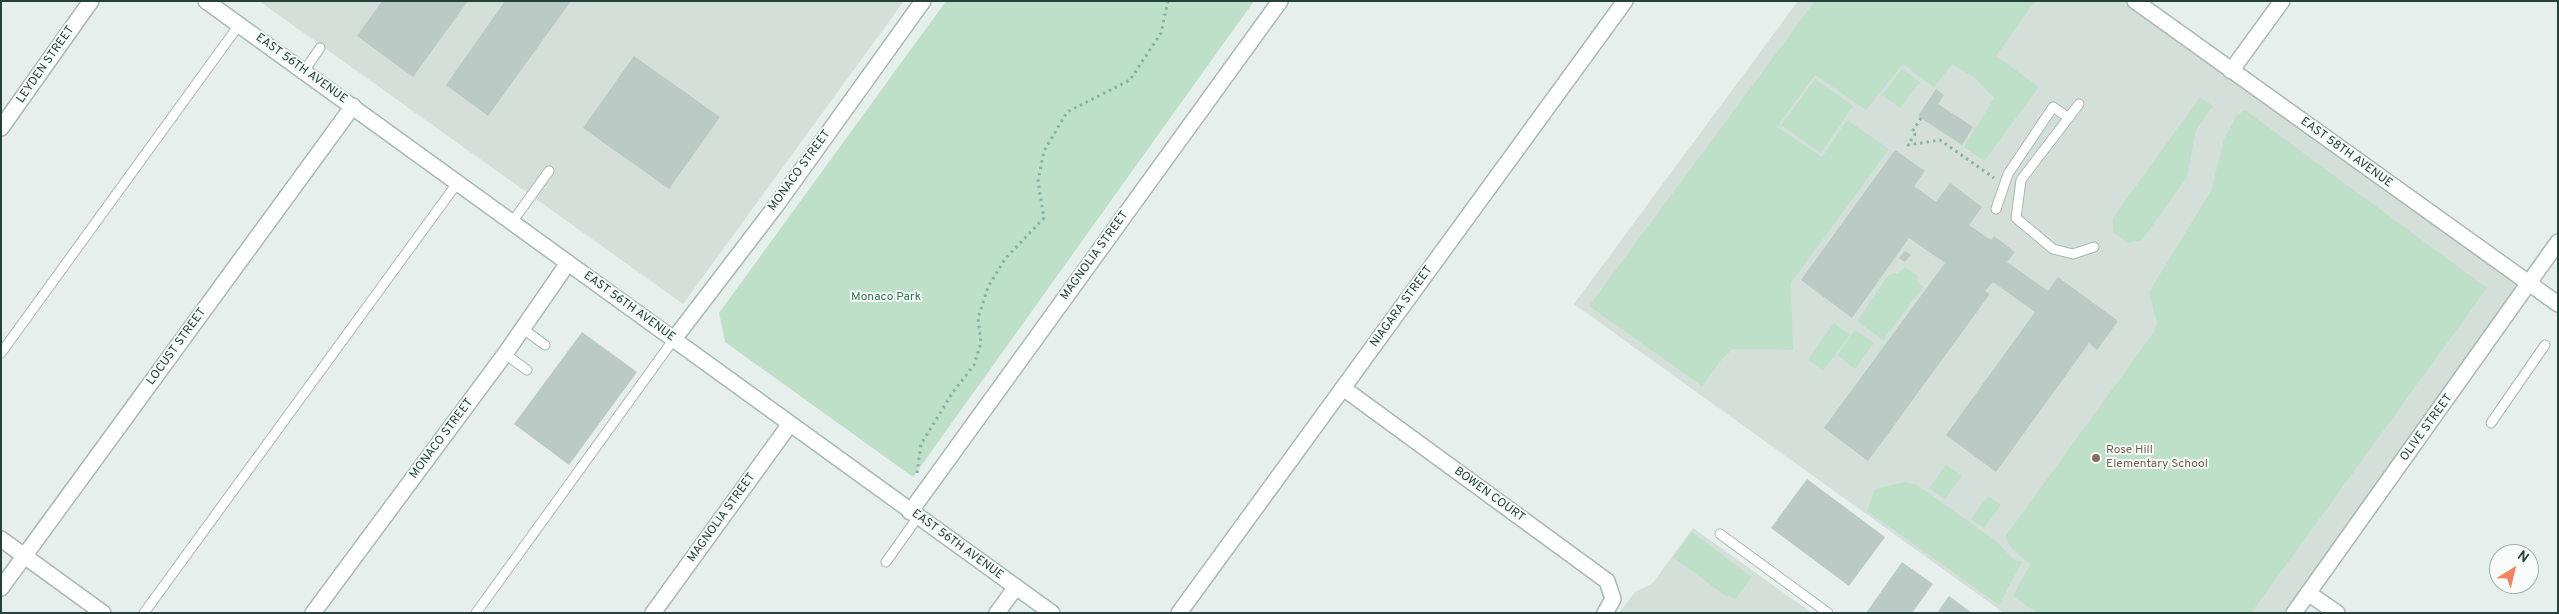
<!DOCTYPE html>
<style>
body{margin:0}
#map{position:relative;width:2559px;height:614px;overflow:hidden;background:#e6efeb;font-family:Overpass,sans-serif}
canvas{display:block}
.frame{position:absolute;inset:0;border:2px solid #24423a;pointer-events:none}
.north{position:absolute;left:2489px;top:544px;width:50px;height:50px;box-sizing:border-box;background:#f7fbf9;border:1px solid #a3b1ad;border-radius:50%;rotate:36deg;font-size:14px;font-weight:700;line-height:20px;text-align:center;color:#24423a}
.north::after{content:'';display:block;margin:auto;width:18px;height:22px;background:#f4845f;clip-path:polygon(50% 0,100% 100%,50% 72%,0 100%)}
</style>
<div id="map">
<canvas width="2559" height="614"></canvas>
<div class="frame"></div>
<div class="north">N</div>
</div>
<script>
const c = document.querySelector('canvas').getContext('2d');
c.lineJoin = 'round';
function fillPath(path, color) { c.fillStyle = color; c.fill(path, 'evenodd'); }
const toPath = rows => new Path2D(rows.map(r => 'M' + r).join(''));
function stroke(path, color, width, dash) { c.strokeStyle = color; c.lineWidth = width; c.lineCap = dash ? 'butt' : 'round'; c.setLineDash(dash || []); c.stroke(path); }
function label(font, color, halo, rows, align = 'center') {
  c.font = font + ' Overpass,sans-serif'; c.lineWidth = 4; c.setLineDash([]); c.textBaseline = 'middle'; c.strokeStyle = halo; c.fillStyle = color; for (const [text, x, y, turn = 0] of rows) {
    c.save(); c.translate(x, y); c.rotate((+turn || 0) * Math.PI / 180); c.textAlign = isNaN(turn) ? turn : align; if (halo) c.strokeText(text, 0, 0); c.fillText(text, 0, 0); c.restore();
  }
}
const built = toPath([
 [259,1,904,1,683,304],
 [1798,1,2131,1,2528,283,2292,613,2004,613,1574,304],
 [1693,528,1812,613,1619,613,1635,592,1652,584]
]);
const green = toPath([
 [946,1,1254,1,913,477,725,342,719,313],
 [1815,1,2035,1,1996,56,2039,87,1984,161,1964,147,1994,98,1975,78,1952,64,1934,87,1903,64,1866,110,1815,75,1777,127,1822,157,1847,120,1889,149,1791,283,1793,350,1733,349,1722,359,1702,386,1589,306],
 [1902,69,1920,82,1900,108,1882,95],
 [1815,79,1853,106,1821,153,1781,125],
 [2200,97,2213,106,2196,130,2187,177,2142,240,2127,243,2113,232,2113,218],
 [2245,110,2487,288,2251,613,2037,613,2013,596,2030,564,2012,549,2005,537,2154,332,2157,323,2149,292,2211,191,2224,139,2236,116],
 [1905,267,1918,276,1917,282,1923,287,1883,340,1857,321,1888,275,1898,273],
 [1834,323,1850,335,1823,371,1808,359],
 [1855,330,1874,343,1855,369,1837,355],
 [1946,465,1962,476,1945,499,1929,488],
 [1905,482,1917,485,1996,541,2013,559,2022,562,1999,605,1867,511,1875,489],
 [1988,496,2001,505,1984,528,1971,519],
 [1692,532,1752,577,1735,599,1729,595,1727,597,1673,557]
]);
const building = toPath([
 [382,1,468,1,413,77,357,36],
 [505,1,571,1,488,116,446,85],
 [634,56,720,117,669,189,583,128],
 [1936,89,1944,95,1938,104,1973,127,1962,145,1918,116],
 [1895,150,1925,171,1914,186,1936,202,1950,183,1982,207,1969,225,1991,240,1994,236,2015,252,2007,262,2048,291,2058,277,2118,321,2097,350,2089,343,1996,472,1946,435,2035,312,1993,282,1985,291,1990,294,1868,461,1824,428,1945,263,1909,238,1852,318,1801,280],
 [1905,251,1911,255,1905,262,1899,258],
 [582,332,637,372,569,465,514,424],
 [1807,479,1885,537,1849,586,1771,528],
 [1902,562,1933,584,1912,613,1866,613],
 [1949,596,1972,613,1937,613]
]);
const path = toPath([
 [1921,118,1912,132,1915,134,1908,145,1940,140,1994,178],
 [917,473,921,444,953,392,974,365,981,343,978,318,988,287,1005,259,1044,218,1038,181,1044,151,1067,112,1130,80,1161,33,1168,1]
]);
const lane = toPath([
 [304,71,320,48],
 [2079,104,2021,180,2016,218,2053,249,2073,254,2094,247],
 [1996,209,2008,174,2053,107,2069,118],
 [512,222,549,171],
 [522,328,545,345],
 [1,353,239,25],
 [505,354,527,370],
 [2491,423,2545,345],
 [1720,534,1828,613],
 [886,562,918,517],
 [144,613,458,182],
 [476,613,674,339]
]);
const street = toPath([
 [2135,1,2558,304],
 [2231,71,2282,1],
 [1,128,91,1],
 [1343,388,1607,581,1613,599,1605,613],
 [910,512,1280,1],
 [1,539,103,613],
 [1,588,353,106],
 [2308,593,2337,613],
 [313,613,505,354,568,263],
 [653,613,790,424],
 [997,613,1016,587],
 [1179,613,1625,1],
 [2294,613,2558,242]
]);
const secondary = toPath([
 [206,1,1052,613],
 [674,339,775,207,923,1]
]);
const markers = [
 [2096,458,5,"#8d6e63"]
];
const streetNames = [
 ["LEYDEN STREET",46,65,-55],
 ["EAST 56TH AVENUE",301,69,36],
 ["EAST 58TH AVENUE",2346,153,36],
 ["MONACO STREET",800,171,-54],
 ["MAGNOLIA STREET",1095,256,-54],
 ["EAST 56TH AVENUE",629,307,36],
 ["NIAGARA STREET",1402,307,-54],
 ["LOCUST STREET",177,347,-54],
 ["OLIVE STREET",2427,428,-54],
 ["MONACO STREET",442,439,-53],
 ["BOWEN COURT",1489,495,36],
 ["MAGNOLIA STREET",722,518,-54],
 ["EAST 56TH AVENUE",957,545,36]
];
const parkNames = [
 ["Monaco Park",886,298]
];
const educationNames = [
 ["Rose Hill",2106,451],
 ["Elementary School",2106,465]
];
fillPath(built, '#d4dfda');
fillPath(green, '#bfe0c8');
fillPath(building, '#bbcac4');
stroke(lane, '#a8b8b2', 11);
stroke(street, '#a8b8b2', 18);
stroke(secondary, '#a4bbb3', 18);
stroke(path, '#86b3a5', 3, [2.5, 4]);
stroke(lane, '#fff', 9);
stroke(street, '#fff', 15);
stroke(secondary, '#fff', 15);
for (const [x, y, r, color] of markers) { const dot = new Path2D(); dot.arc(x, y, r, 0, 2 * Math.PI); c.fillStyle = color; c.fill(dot); stroke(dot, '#f7fbf9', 2); }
label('12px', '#24423a', '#f7fbf9', streetNames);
label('12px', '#2d7a4b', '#f7fbf9', parkNames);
label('12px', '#785e54', '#f7fbf9', educationNames, 'left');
</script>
